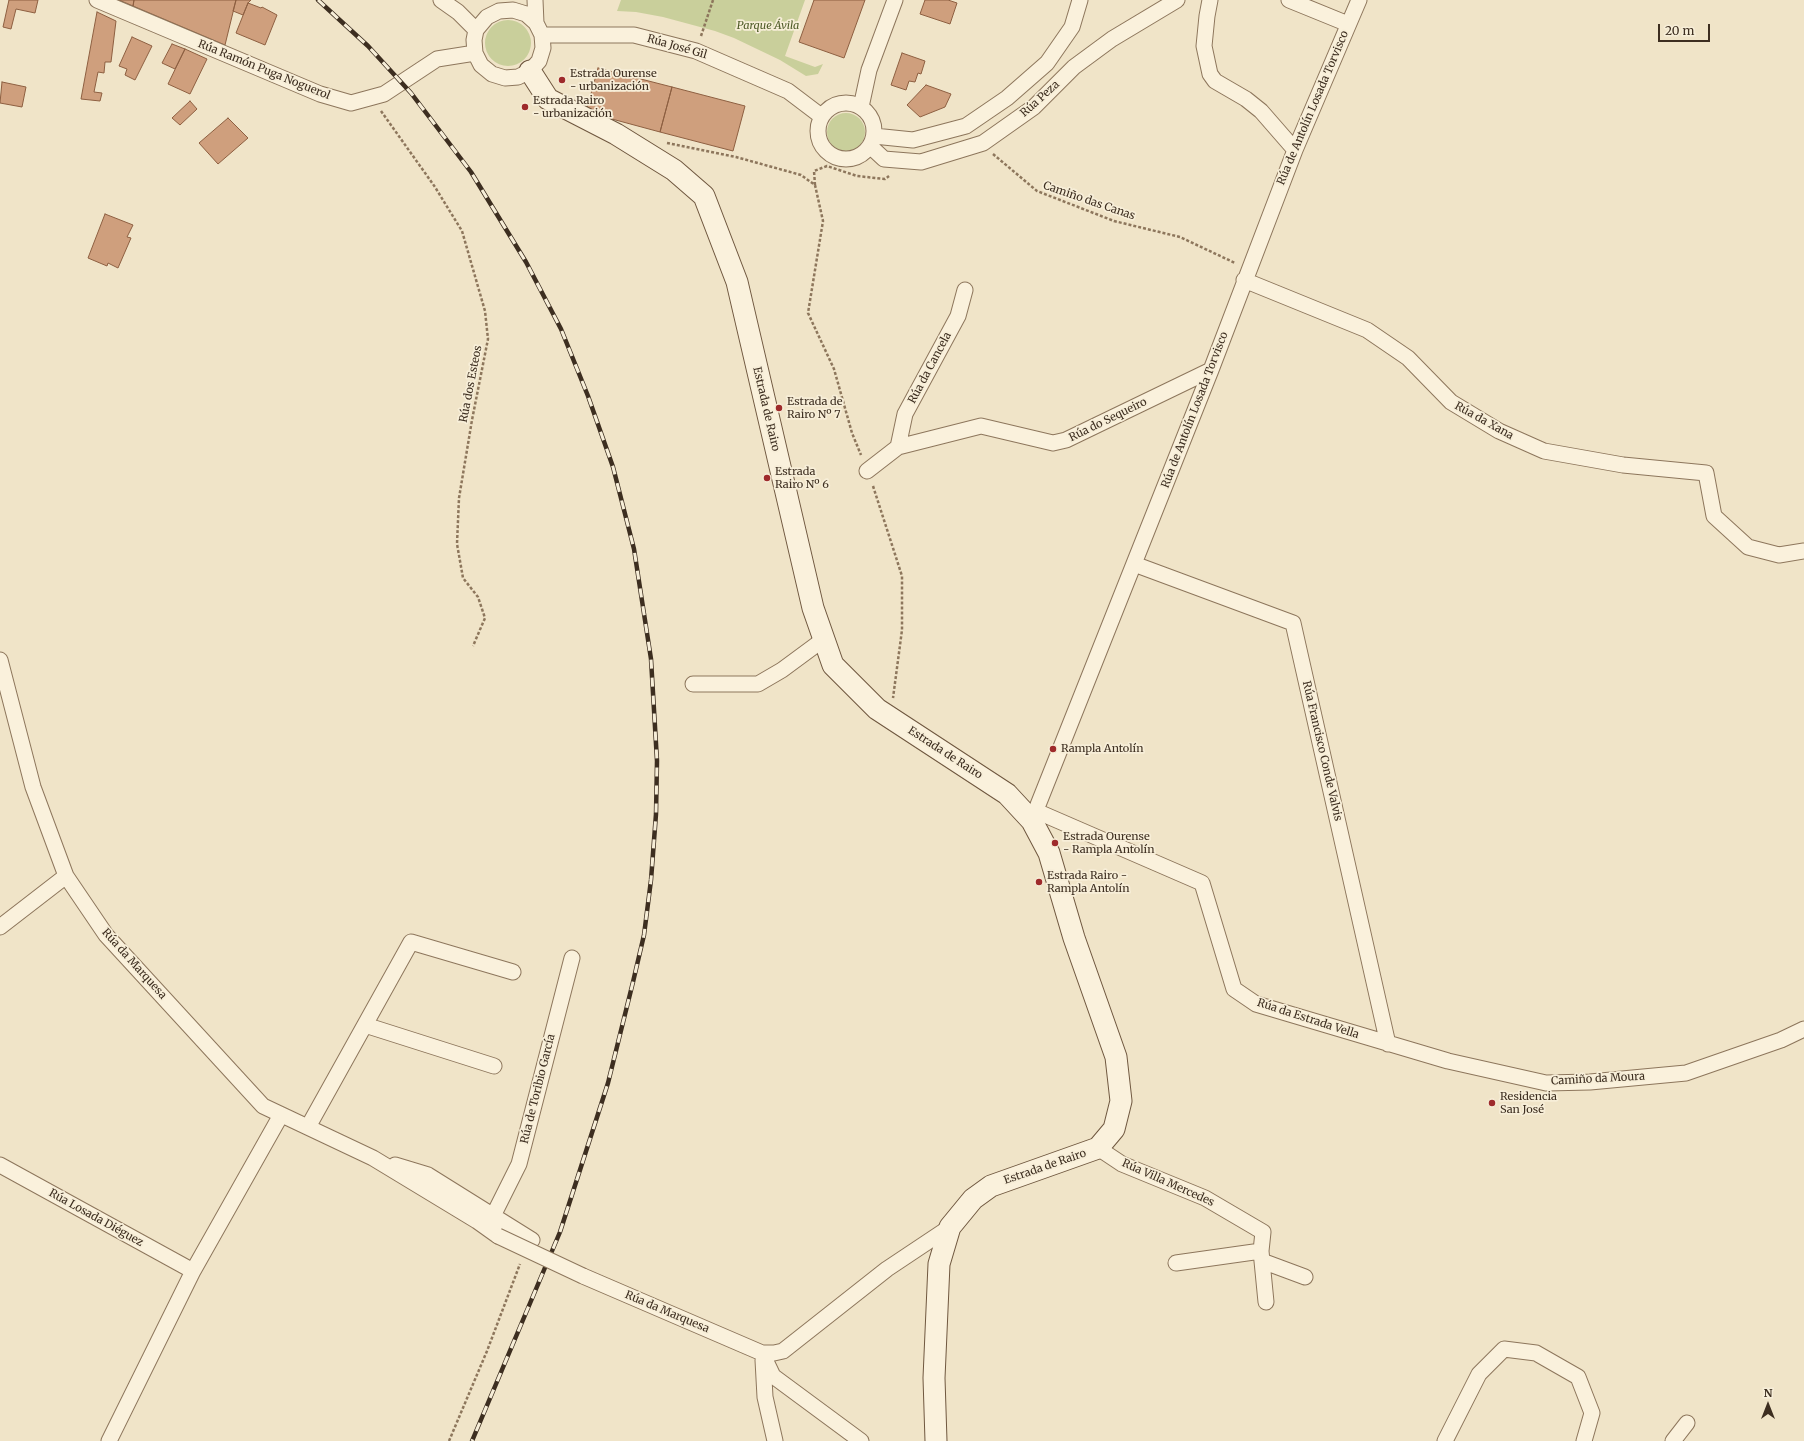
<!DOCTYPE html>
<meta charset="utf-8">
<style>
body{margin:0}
#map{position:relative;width:1804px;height:1441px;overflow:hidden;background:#f0e4c8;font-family:Merriweather,serif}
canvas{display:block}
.north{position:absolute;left:1748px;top:1385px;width:40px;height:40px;-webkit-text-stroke:3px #f7eed8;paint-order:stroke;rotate:0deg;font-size:11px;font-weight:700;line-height:16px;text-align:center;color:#3d2e20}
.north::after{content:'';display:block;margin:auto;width:14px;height:18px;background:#3d2e20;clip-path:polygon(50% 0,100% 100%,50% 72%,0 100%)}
.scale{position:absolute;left:1658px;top:24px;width:52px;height:18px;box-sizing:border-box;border:2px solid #3d2e20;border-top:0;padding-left:5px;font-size:12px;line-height:14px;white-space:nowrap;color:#3d2e20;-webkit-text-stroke:3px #f7eed8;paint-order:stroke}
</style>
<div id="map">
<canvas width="1804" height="1441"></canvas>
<div class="north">N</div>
<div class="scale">20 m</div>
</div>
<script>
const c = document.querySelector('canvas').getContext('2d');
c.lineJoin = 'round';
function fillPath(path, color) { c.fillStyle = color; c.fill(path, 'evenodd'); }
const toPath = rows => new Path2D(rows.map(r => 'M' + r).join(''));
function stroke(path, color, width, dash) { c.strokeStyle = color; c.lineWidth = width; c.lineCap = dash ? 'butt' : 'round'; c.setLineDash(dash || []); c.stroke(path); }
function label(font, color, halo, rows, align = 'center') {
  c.font = font + ' Merriweather,serif'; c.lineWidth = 3.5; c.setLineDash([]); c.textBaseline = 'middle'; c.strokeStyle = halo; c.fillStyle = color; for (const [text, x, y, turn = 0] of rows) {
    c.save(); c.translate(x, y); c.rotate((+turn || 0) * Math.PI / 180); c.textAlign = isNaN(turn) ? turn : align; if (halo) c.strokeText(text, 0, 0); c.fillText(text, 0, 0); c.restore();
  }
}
const green = toPath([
 [621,0,805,0,785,56,815,67,823,64,818,74,806,76,780,60,734,38,715,31,663,17,636,12,617,11],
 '485 43a23 23 0 1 1 46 0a23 23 0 1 1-46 0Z',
 '827 132a19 19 0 1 1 38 0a19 19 0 1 1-38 0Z'
]);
const building = toPath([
 [9,0,38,0,35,13,16,9,11,29,3,27,9,0],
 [119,0,134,0,133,6,119,0],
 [134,0,236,0,225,45,133,6,134,0],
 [236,0,251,0,248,3,243,15,233,11,236,0],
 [814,0,865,0,844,58,799,42,814,0],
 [925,0,948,0,957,3,950,24,920,14,925,0],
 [248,3,261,8,262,7,277,15,265,45,236,33,248,3],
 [97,12,116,21,111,62,105,62,104,73,98,72,94,92,102,93,100,101,81,99,97,12],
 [132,37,152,46,135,80,125,75,127,69,119,66,132,37],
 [172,44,185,49,175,69,162,63,172,44],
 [185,49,207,59,190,94,168,84,185,49],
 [902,53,925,61,921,74,918,73,915,82,909,81,906,90,891,85,902,53],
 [598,68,672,87,660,132,586,112,598,68],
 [2,82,26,87,22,107,0,103,2,82],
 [926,85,951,94,945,107,920,117,907,105,926,85],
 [672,87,745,106,733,151,660,132,672,87],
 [190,101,197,109,180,125,172,118,190,101],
 [228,118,248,138,218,164,199,143,228,118],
 [105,214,133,225,127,237,131,238,118,268,108,263,107,266,88,258,105,214]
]);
const path = toPath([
 [701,36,713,0],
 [381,111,435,187,462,231,485,311,488,339,472,420,459,498,457,544,463,578,478,597,485,618,473,646],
 [667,143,736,157,801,175,815,185,823,221,808,313,834,369,852,433,861,455],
 [993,154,1037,191,1114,221,1180,237,1235,263],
 [815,185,814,171,827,166,857,176,885,179,889,176],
 [873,486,902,576,902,630,893,698],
 [449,1441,487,1351,520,1264]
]);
const street = toPath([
 [97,0,320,94,351,103,384,94,437,59,475,53],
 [441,0,458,12,476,30],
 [535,0,536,23],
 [1210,0,1207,16,1204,46,1210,74,1215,81,1246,99,1261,111,1295,150],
 [1289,0,1348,24],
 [513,10,526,14,536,23,542,35,543,48,539,61,530,71,518,77,505,78,492,74,481,65,475,53,474,40,476,30,487,17,499,11,513,10],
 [542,35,634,35,696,51,788,91,821,116],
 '818 131a28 28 0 1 1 56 0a28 28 0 1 1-56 0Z',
 [861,107,869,70,895,0],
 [874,136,913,140,966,126,1007,98,1047,63,1072,27,1080,0],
 [870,146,884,159,921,162,983,143,1034,107,1074,67,1112,39,1177,0],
 [1244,280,1367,330,1408,358,1451,402,1499,431,1544,451,1623,465,1706,473,1714,516,1748,547,1779,555,1804,551],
 [898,447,905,414,958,316,965,290],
 [867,471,898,447,981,426,1053,443,1066,440,1211,370],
 [1134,564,1293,623,1388,1044],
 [0,660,33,787,66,876,106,935,263,1106,373,1158,477,1221,498,1236],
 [693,684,758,684,782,670,824,639],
 [1036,811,1202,883,1234,989,1256,1004,1448,1061,1546,1083,1590,1082,1686,1073,1781,1040,1804,1029],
 [1032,820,1211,370,1295,150,1359,0],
 [0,927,66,876],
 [365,1025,494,1066],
 [308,1127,411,942,513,972],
 [1098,1148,1122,1164,1205,1198,1263,1232,1261,1251,1176,1263],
 [0,1165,193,1271],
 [395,1165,428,1175,532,1240],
 [493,1216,519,1164,572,958],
 [1261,1251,1266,1302],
 [1262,1261,1305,1277],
 [583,1276,762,1353,774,1353,783,1351,887,1269,950,1227],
 [762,1353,773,1376,861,1441],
 [763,1360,765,1397,775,1441],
 [109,1441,193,1271,281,1115],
 [1445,1441,1479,1374,1504,1349,1536,1353,1578,1377,1592,1413,1584,1441],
 [1673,1441,1687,1423]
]);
const secondary = toPath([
 [530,71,548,99,616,134,674,170,704,196,737,282,813,608,833,665,877,709,1007,794,1032,821,1049,853,1074,938,1116,1057,1121,1101,1114,1129,1098,1148,991,1186,973,1199,950,1227,939,1264,934,1378,936,1441]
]);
const rail = toPath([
 [318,0,368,46,411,93,471,172,526,262,561,329,588,396,613,467,634,549,651,659,657,761,656,814,651,880,644,935,633,982,608,1083,560,1232,472,1441]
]);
const streetBridge = toPath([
 [498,1236,583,1276]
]);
const markers = [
 [562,80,4,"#9e2a2b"],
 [525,107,4,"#9e2a2b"],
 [779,408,4,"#9e2a2b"],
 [767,478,4,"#9e2a2b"],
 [1053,749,4,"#9e2a2b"],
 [1055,843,4,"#9e2a2b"],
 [1039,882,4,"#9e2a2b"],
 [1492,1103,4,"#9e2a2b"]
];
const parkNames = [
 ["Parque Ávila",768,26]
];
const streetNames = [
 ["Rúa José Gil",677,47,16],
 ["Rúa Ramón Puga Noguerol",264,70,22],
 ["Rúa Peza",1040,99,-42],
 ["Rúa de Antolín Losada Torvisco",1313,108,-67],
 ["Camiño das Canas",1089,201,19],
 ["Rúa da Cancela",930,368,-62],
 ["Rúa dos Esteos",471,384,-79],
 ["Estrada de Rairo",766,409,77],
 ["Rúa de Antolín Losada Torvisco",1195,410,-69],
 ["Rúa do Sequeiro",1108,420,-26],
 ["Rúa da Xana",1484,421,29],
 ["Rúa Francisco Conde Valvis",1322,751,77],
 ["Estrada de Rairo",945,753,33],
 ["Rúa da Marquesa",134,964,48],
 ["Rúa da Estrada Vella",1308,1019,18],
 ["Camiño da Moura",1598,1079,-3],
 ["Rúa de Toribio García",538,1089,-76],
 ["Estrada de Rairo",1045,1167,-19],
 ["Rúa Villa Mercedes",1168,1183,24],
 ["Rúa Losada Diéguez",96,1218,29],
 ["Rúa da Marquesa",667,1312,23]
];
const poiNames = [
 ["Estrada Ourense",570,74],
 ["- urbanización",570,87],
 ["Estrada Rairo",533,101],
 ["- urbanización",533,114],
 ["Estrada de",787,402],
 ["Rairo Nº 7",787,415],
 ["Estrada",775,472],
 ["Rairo Nº 6",775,485],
 ["Rampla Antolín",1061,749],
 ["Estrada Ourense",1063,837],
 ["- Rampla Antolín",1063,850],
 ["Estrada Rairo -",1047,876],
 ["Rampla Antolín",1047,889],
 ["Residencia",1500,1097],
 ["San José",1500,1110]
];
fillPath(green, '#c9cf9b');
fillPath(building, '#cf9f7d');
stroke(building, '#8d5f41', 1);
stroke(street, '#8d765c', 17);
stroke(secondary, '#6f573f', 23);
stroke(path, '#8d765c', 2.5, [3, 2]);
stroke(street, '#faf1dc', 15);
stroke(secondary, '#faf1dc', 21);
stroke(rail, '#3d2e20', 4.5);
stroke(rail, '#f7eed8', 3, [9]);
stroke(streetBridge, '#8d765c', 17, []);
stroke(streetBridge, '#faf1dc', 15);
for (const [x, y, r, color] of markers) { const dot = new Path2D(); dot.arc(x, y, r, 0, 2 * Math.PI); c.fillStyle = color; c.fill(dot); stroke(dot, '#f7eed8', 1.5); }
label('italic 11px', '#4d5a26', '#f7eed8', parkNames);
label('11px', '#3d2e20', '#f7eed8', streetNames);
label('11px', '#3d2e20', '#f7eed8', poiNames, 'left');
</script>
